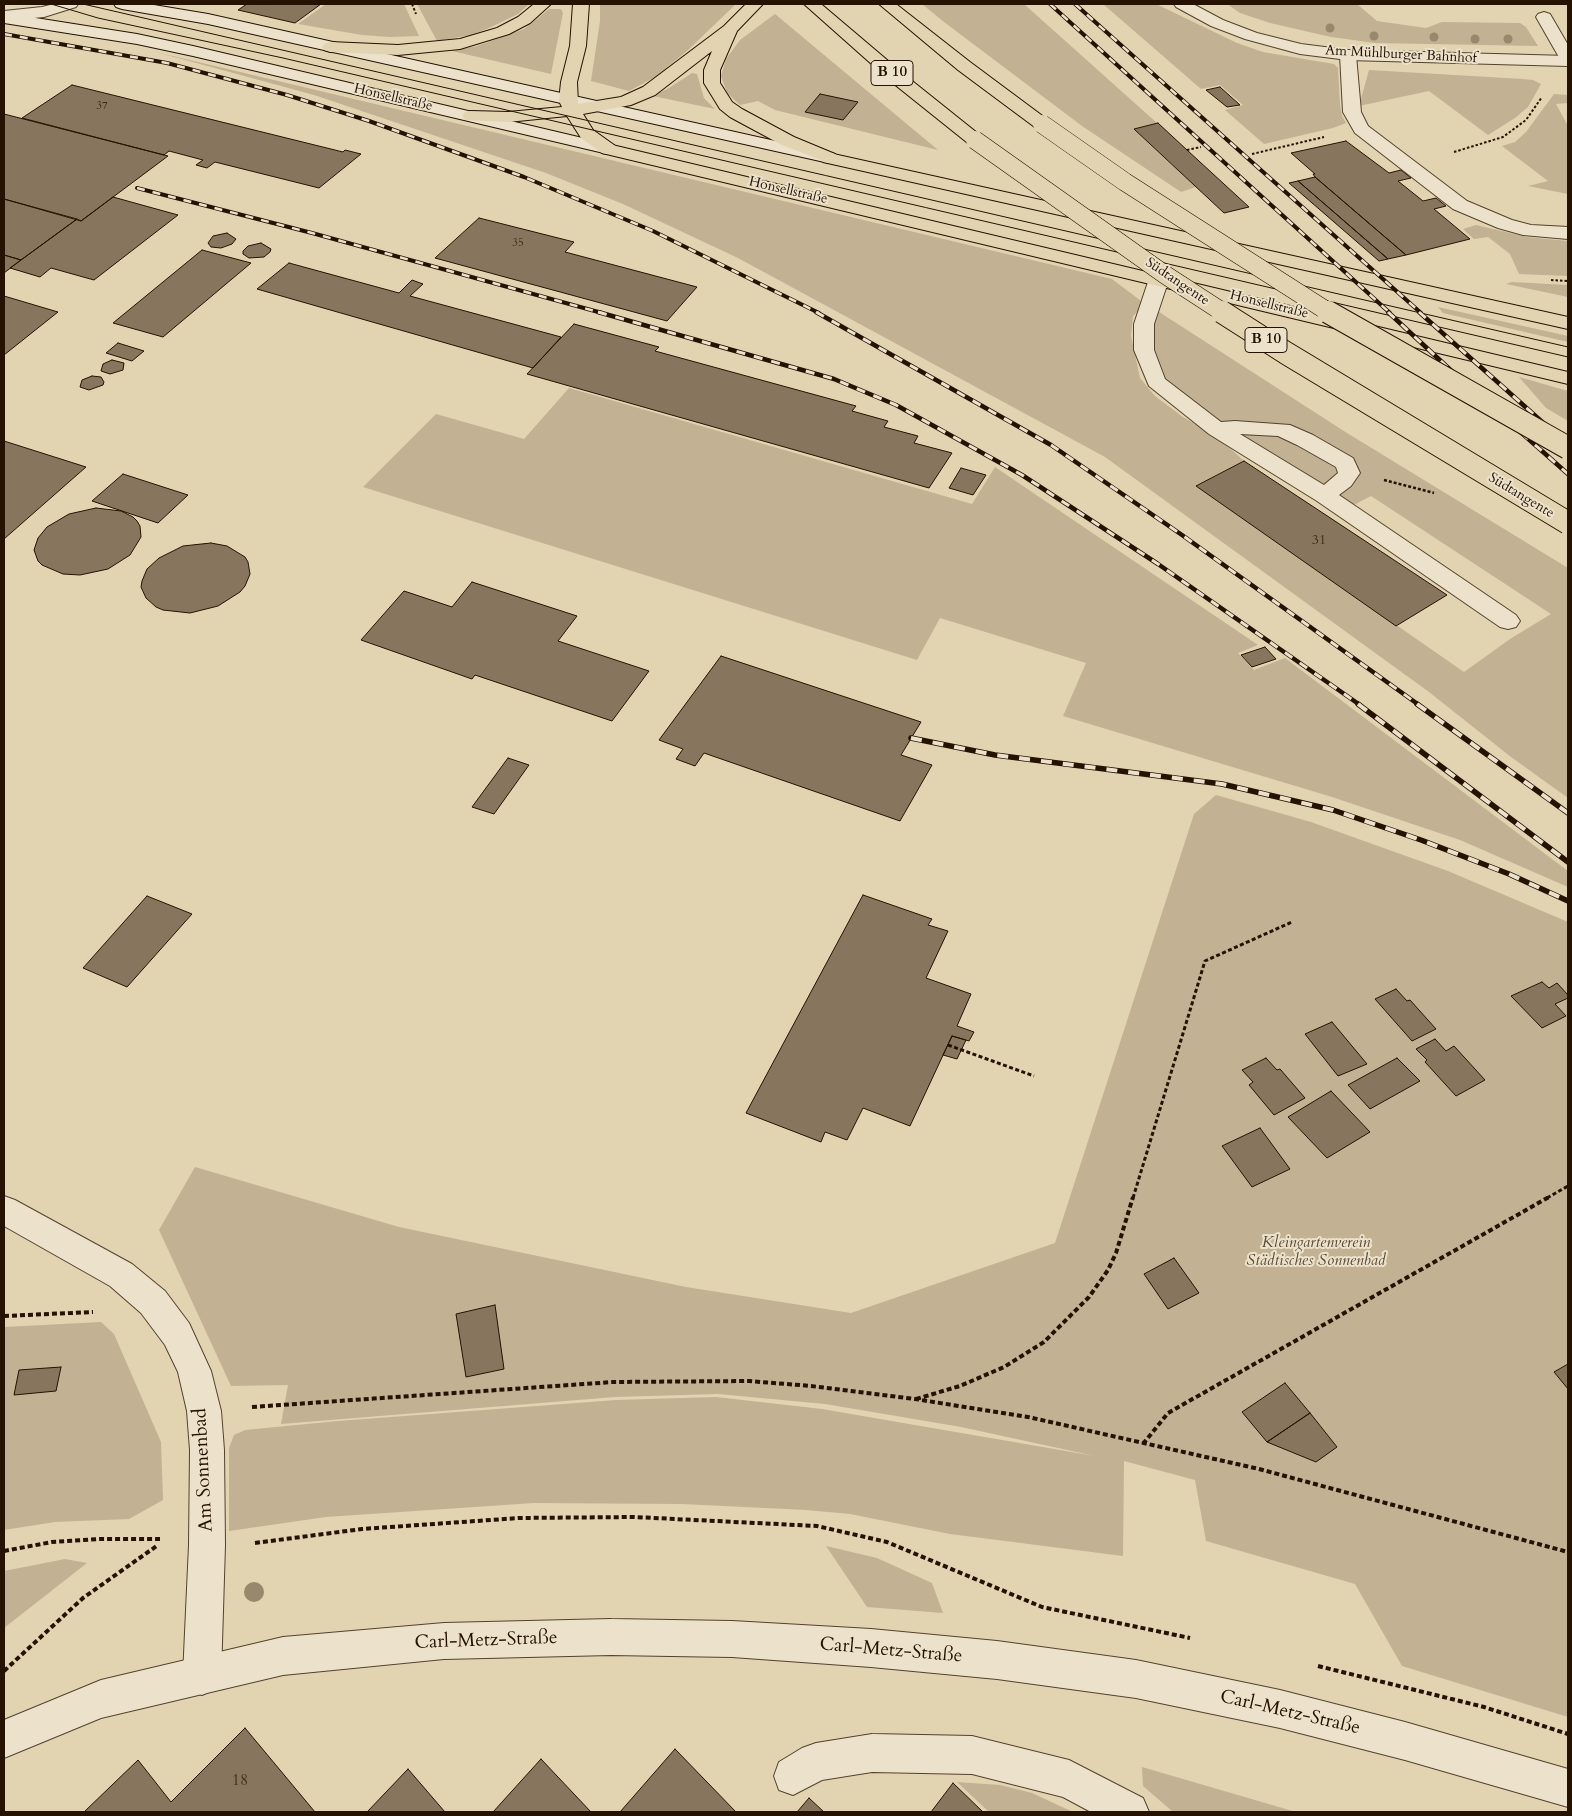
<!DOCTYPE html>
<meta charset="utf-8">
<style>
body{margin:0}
#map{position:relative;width:1572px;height:1816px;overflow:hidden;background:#e2d3b1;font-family:Cardo,serif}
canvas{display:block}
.frame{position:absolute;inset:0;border:5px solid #251201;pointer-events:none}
</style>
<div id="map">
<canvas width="1572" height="1816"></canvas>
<div class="frame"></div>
</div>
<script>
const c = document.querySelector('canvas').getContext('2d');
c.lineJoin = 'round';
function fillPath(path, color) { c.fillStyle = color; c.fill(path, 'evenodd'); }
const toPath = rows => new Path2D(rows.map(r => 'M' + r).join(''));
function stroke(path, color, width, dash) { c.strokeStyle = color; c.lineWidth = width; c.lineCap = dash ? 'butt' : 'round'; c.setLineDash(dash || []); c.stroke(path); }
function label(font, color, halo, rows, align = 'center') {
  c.font = font + ' Cardo,serif'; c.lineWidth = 4; c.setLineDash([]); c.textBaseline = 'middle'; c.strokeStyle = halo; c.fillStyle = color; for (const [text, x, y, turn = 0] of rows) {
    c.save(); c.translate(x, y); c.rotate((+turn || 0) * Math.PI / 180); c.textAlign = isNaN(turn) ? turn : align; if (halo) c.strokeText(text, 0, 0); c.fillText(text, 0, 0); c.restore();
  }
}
const green = toPath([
 [326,4,404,4,419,36,390,37,362,35,298,24],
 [417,4,529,4,518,14,489,28,471,35,437,41],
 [600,4,736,4,687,51,655,77,629,91,591,81,600,21],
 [922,4,1024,4,1157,123,1134,129,1196,187,1181,192,1082,126,944,22],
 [1103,4,1156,4,1237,43,1263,52,1334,64,1338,68,1340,105,1342,116,1346,123,1333,128,1264,144,1225,110,1243,105,1220,85,1201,89],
 [1227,4,1357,4,1377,21,1426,28,1442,22,1520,23,1526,27,1538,46,1375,43,1331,37,1270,23,1240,13],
 [549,9,561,9,563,13,551,74,452,51,477,46,524,29],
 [775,14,938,150,775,110,758,101,740,105,727,93,721,76,726,59,740,40],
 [156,52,1112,279,1145,304,1133,316,1131,336,1140,378,1155,396,1183,417,1218,437,1244,461,1196,486,1464,672,1510,639,1551,614,1371,496,1352,506,1331,495,1354,475,1309,436,1218,425,1161,379,1149,350,1156,310,1347,433,1568,568,1568,798,1511,757,1429,692,1105,457,738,258,623,204,546,173,314,95],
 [1369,70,1523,79,1533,80,1541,84,1528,107,1515,118,1488,135,1429,91,1359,106],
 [692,73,697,74,704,98,715,109,653,96,669,88],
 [1554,94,1568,95,1568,103,1556,104,1568,126,1568,194,1528,186,1548,181,1502,146,1515,142,1526,132],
 [1476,225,1527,237,1568,241,1568,276,1519,274,1510,254,1488,237,1474,239,1463,229],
 [1512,282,1568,285,1568,297,1506,284],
 [1438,307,1568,336,1568,342,1443,313],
 [1519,377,1568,391,1568,421,1546,408],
 [569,388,972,504,995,467,1258,645,1238,653,1254,670,1285,658,1568,871,1568,887,1460,840,1332,797,1063,716,1086,663,940,618,917,660,363,487,436,414,524,439],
 [1227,430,1282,433,1338,464,1343,475,1323,492],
 [1216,795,1311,822,1448,871,1568,922,1568,1717,1402,1666,1355,1584,1206,1541,1195,1480,1124,1461,1123,1556,950,1534,850,1514,806,1510,682,1504,534,1503,326,1517,229,1531,229,1448,234,1435,245,1430,338,1421,616,1400,716,1397,822,1409,1095,1456,961,1427,825,1404,718,1394,615,1397,281,1424,288,1385,231,1386,159,1230,195,1167,399,1227,686,1287,851,1313,1055,1243,1194,814],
 [101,1322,114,1334,161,1442,163,1500,129,1519,55,1522,4,1530,4,1327],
 [826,1546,877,1558,932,1583,943,1613,867,1607],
 [65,1559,87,1563,4,1628,4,1571],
 [1142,1767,1296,1812,1173,1812,1143,1786],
 [957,1782,1000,1785,1032,1793,1073,1812,989,1812]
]);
const building = toPath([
 [247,4,321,4,295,23,238,10,247,4],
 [72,85,343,152,345,150,361,154,319,188,215,162,207,168,196,165,203,160,169,151,164,155,22,118,72,85],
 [1220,87,1240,105,1227,107,1206,90,1220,87],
 [820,94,858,102,843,120,805,112,820,94],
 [4,114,164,155,168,156,81,221,4,199,4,114],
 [1158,123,1187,150,1249,207,1224,213,1134,129,1158,123],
 [1346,141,1389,173,1401,170,1411,178,1398,181,1423,201,1436,198,1446,206,1434,209,1470,239,1406,255,1315,177,1313,174,1315,174,1291,153,1346,141],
 [1315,177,1406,255,1388,259,1298,181,1315,177],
 [1298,181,1388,259,1379,261,1289,183,1298,181],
 [113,197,178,215,94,280,51,268,40,277,10,268,77,219,81,221,113,197],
 [4,199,77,219,21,260,4,255,4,199],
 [479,218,574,242,565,252,697,287,667,321,435,258,479,218],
 [227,233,236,239,232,244,221,248,211,247,208,243,213,236,227,233],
 [261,243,271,249,270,252,264,257,249,258,243,254,243,251,248,246,261,243],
 [202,250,251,263,163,337,113,323,202,250],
 [4,255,21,260,4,273,4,255],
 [289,263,399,293,412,280,423,284,410,296,561,337,533,368,257,289,289,263],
 [4,296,58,312,4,355,4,296],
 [574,324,659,347,655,351,856,406,852,411,888,421,884,427,918,436,914,443,952,453,929,488,527,374,574,324],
 [118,343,144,351,132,361,106,353,118,343],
 [112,360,124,363,123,370,110,374,101,371,103,364,112,360],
 [92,376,101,377,104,382,103,385,89,390,80,387,82,380,92,376],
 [4,441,86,467,4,539,4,441],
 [1244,461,1447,595,1396,626,1196,486,1244,461],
 [961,468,986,475,973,495,949,488,961,468],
 [123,474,188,495,158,523,92,501,123,474],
 [96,508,121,511,133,517,137,521,140,526,141,537,130,555,108,569,80,575,63,574,42,565,38,561,34,550,38,538,47,527,69,514,96,508],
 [211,543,227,546,245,557,248,562,250,574,245,586,240,592,218,606,190,613,163,610,156,607,146,598,141,587,142,581,147,569,159,558,183,546,211,543],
 [472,582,577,616,558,641,649,671,612,721,475,675,472,679,361,640,404,591,452,607,472,582],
 [1265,647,1276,659,1252,667,1241,655,1265,647],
 [721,656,921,722,901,755,932,765,900,821,704,753,695,766,676,759,683,749,659,740,721,656],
 [508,758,529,765,494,814,472,807,508,758],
 [863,895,932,919,928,925,948,931,926,978,971,994,957,1026,974,1032,969,1041,952,1036,910,1126,863,1108,847,1140,825,1132,821,1142,746,1113,863,895],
 [147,896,192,914,127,987,83,968,147,896],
 [1542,982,1549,988,1557,983,1568,995,1568,998,1555,1004,1566,1016,1542,1028,1511,996,1542,982],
 [1396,989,1407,1001,1410,1000,1436,1029,1412,1041,1375,999,1396,989],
 [1332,1022,1367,1064,1338,1076,1305,1034,1332,1022],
 [952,1036,966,1040,957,1059,943,1055,952,1036],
 [1435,1039,1446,1051,1454,1046,1485,1080,1456,1096,1425,1062,1427,1060,1416,1049,1435,1039],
 [1266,1058,1277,1070,1280,1069,1305,1098,1274,1115,1249,1085,1253,1082,1242,1070,1266,1058],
 [1397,1058,1420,1081,1370,1109,1348,1085,1397,1058],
 [1331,1091,1370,1132,1327,1158,1288,1117,1331,1091],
 [1260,1128,1290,1169,1252,1187,1222,1146,1260,1128],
 [1174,1258,1199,1293,1168,1309,1144,1274,1174,1258],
 [495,1305,504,1369,466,1377,456,1314,495,1305],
 [1568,1364,1568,1389,1554,1372,1568,1364],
 [61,1367,56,1391,14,1395,19,1370,61,1367],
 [1285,1383,1310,1413,1267,1442,1242,1412,1285,1383],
 [1310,1413,1337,1447,1316,1462,1267,1442,1310,1413],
 [245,1728,315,1812,84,1812,138,1760,171,1802,245,1728],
 [675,1749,736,1812,620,1812,675,1749],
 [541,1759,591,1812,493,1812,541,1759],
 [408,1769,445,1812,367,1812,408,1769],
 [953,1783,983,1812,931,1812,953,1783],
 [809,1798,824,1812,797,1812,809,1798]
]);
const pathFar3 = toPath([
 [412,4,416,14],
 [1187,150,1201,147],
 [1454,152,1503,137,1526,120,1542,97],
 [1252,154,1324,137],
 [1551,280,1568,281]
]);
const pathFar2 = toPath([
 [1384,480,1434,493]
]);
const pathFar1 = toPath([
 [948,1045,1034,1076],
 [1133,1198,1205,961,1292,922],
 [1547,1198,1568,1186]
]);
const path = toPath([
 [4,1316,93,1312],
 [916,1399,960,1386,1004,1367,1044,1342,1089,1297,1108,1270,1116,1253,1133,1197],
 [252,1407,613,1382,749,1381,811,1386,915,1399,1028,1417,1259,1469,1568,1552],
 [1143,1444,1168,1413,1549,1197],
 [255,1543,362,1529,519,1518,634,1517,817,1526,887,1542,1042,1607,1190,1638],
 [4,1551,52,1542,101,1539,160,1539],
 [1318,1666,1484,1707,1568,1734],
 [4,1671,83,1598,158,1545]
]);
const lane = toPath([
 [1544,12,1550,14,1568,45,1568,64,1562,63,1560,59,1536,17,1538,14,1544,12],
 [1348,50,1354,52,1356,55,1361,112,1368,126,1467,201,1512,220,1531,225,1568,227,1568,239,1523,235,1498,228,1453,209,1355,133,1343,112,1340,55,1342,52,1348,50],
 [1159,273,1166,275,1169,279,1154,324,1154,350,1165,379,1221,422,1235,421,1290,425,1313,435,1353,458,1360,473,1351,486,1339,495,1516,615,1520,621,1516,627,1508,629,1500,627,1317,501,1209,434,1149,386,1134,350,1134,324,1149,279,1152,275,1159,273],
 [1240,434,1278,436,1297,445,1336,467,1338,473,1324,485,1240,434],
 [4,1196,15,1200,132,1264,165,1291,189,1323,211,1371,221,1411,224,1450,225,1545,221,1676,215,1689,202,1695,189,1689,183,1676,189,1545,190,1450,187,1411,178,1372,165,1345,141,1313,110,1286,4,1226,4,1196],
 [872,1734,972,1736,1069,1760,1143,1798,1149,1812,1091,1812,1063,1797,972,1774,872,1772,822,1780,793,1795,779,1790,774,1776,779,1762,802,1748,816,1743,872,1734]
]);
const street = toPath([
 [54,4,78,4,76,7,44,17,4,21,4,11,42,7,54,4],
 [1174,4,1193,4,1223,20,1257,33,1301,44,1348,50,1568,56,1568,66,1348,60,1300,54,1245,39,1211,26,1176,7,1174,4],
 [611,1619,732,1621,871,1629,997,1641,1136,1660,1280,1690,1405,1722,1568,1769,1568,1807,1405,1760,1280,1728,1136,1698,997,1679,871,1667,732,1657,611,1655,444,1659,283,1675,101,1718,4,1758,4,1720,101,1680,283,1637,444,1623,611,1619]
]);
const secondary = toPath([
 [114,4,148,4,208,14,829,153,835,154,838,158,835,162,829,163,208,24,122,9,116,7,114,4],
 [4,13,137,34,193,46,608,144,614,145,617,149,614,153,608,154,193,56,137,44,4,23,4,13]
]);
const primary = toPath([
 [608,144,1568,372,1568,384,602,153,599,149,602,145,608,144],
 [829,153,1568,317,1568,329,823,162,820,158,823,154,829,153]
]);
const highway = toPath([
 [534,4,551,4,530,23,509,34,460,49,398,55,330,52,324,50,322,47,324,44,330,42,398,45,460,39,497,28,518,17,534,4],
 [573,4,589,4,586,46,577,82,578,104,621,97,643,87,724,26,746,4,763,4,737,31,720,70,720,83,732,102,742,109,794,137,835,154,838,158,835,162,829,163,782,145,730,117,720,109,704,83,704,70,712,51,655,95,631,105,583,114,593,130,614,145,617,149,614,153,608,154,602,153,581,138,567,116,508,122,465,120,462,116,465,112,471,111,508,112,562,107,559,101,561,82,570,46,573,4],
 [804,4,821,4,906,76,981,136,984,140,981,144,975,145,969,144,894,84,804,4],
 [879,4,896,4,970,62,1048,120,1051,124,1048,128,1042,129,1036,128,958,70,879,4]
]);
const tram = toPath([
 [51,4,98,18,283,58,1568,357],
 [83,4,1568,347]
]);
const railFar2 = toPath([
 [1050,4,1390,313],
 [1075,4,1421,313],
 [4,34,167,63,287,95,369,121,524,177,653,231,819,313],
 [137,188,312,233,602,313]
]);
const railFar1 = toPath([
 [598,312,834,379,896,405,1022,475,1158,564,1360,705],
 [816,312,1051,445,1182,535,1419,705],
 [1388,312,1457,376,1568,474],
 [1419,312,1568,445]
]);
const rail = toPath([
 [1358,704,1568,862],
 [1417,704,1568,813],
 [911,738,995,755,1222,784,1333,810,1421,840,1509,874,1568,901]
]);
const highwayBridgeFar1 = toPath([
 [1042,124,1125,182,1330,313],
 [975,140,1164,274,1224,313]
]);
const highwayBridge = toPath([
 [1222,312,1286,353,1568,523],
 [1328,312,1568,448]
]);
const trees = [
 [1330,28,4.5],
 [1374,36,4.5],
 [1434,37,4.5],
 [1475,39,4.5],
 [1508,39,4.5],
 [254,1592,10]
];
const farNumbernames = [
 ["37",102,106],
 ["35",518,243]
];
const farStreetnames = [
 ["Am Mühlburger Bahnhof",1401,55,3],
 ["Honsellstraße",393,98,13],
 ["Honsellstraße",788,191,13],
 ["Südtangente",1177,282,34],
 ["Honsellstraße",1269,305,14],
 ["Südtangente",1521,496,31]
];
const numberNames = [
 ["31",1319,541]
];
const shields = [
 [892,73,42],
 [1266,340,42]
];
const shieldNames = [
 ["B 10",892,73],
 ["B 10",1266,340]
];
const parkNames = [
 ["Kleingartenverein",1316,1243],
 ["Städtisches Sonnenbad",1316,1261]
];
const nearNumbernames = [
 ["18",240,1781]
];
const nearStreetnames = [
 ["Am Sonnenbad",204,1470,-93],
 ["Carl-Metz-Straße",486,1641,-2],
 ["Carl-Metz-Straße",891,1651,5],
 ["Carl-Metz-Straße",1290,1713,13]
];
fillPath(green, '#c2b293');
fillPath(building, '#87765d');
stroke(building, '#251201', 1);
stroke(lane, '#54422d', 2);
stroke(street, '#54422d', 2);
stroke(secondary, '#251201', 2);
stroke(primary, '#251201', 2);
stroke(highway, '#251201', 2);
stroke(pathFar3, '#251201', 2, [2.5, 2]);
stroke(pathFar2, '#251201', 2.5, [3, 2]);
stroke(pathFar1, '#251201', 3, [4, 2.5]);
stroke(path, '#251201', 4, [5, 3]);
fillPath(lane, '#ece2cc');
fillPath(street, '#ece2cc');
fillPath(secondary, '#ece2cc');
fillPath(primary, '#e2d3b1');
fillPath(highway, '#e2d3b1');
stroke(tram, '#251201', 1);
stroke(railFar2, '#251201', 4);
stroke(railFar1, '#251201', 4.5);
stroke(rail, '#251201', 5.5);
stroke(railFar2, '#ece2cc', 2.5, [8]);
stroke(railFar1, '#ece2cc', 3, [9]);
stroke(rail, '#ece2cc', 4, [11]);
stroke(highwayBridgeFar1, '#251201', 19, []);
stroke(highwayBridge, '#251201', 24, []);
stroke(highwayBridgeFar1, '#e2d3b1', 18);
stroke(highwayBridge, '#e2d3b1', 22);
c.fillStyle = '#98886c';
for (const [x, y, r] of trees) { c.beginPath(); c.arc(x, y, r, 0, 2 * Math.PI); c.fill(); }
label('11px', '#3e2b18', null, farNumbernames);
label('14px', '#251201', '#ece2cc', farStreetnames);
label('14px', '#3e2b18', null, numberNames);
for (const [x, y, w] of shields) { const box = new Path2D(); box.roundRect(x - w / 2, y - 12.5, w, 25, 4); c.fillStyle = '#ece2cc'; c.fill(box); stroke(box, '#251201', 1); }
label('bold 15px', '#251201', null, shieldNames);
label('italic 16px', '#5c4a34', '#ece2cc', parkNames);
label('16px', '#3e2b18', null, nearNumbernames);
label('19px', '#251201', '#ece2cc', nearStreetnames);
</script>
